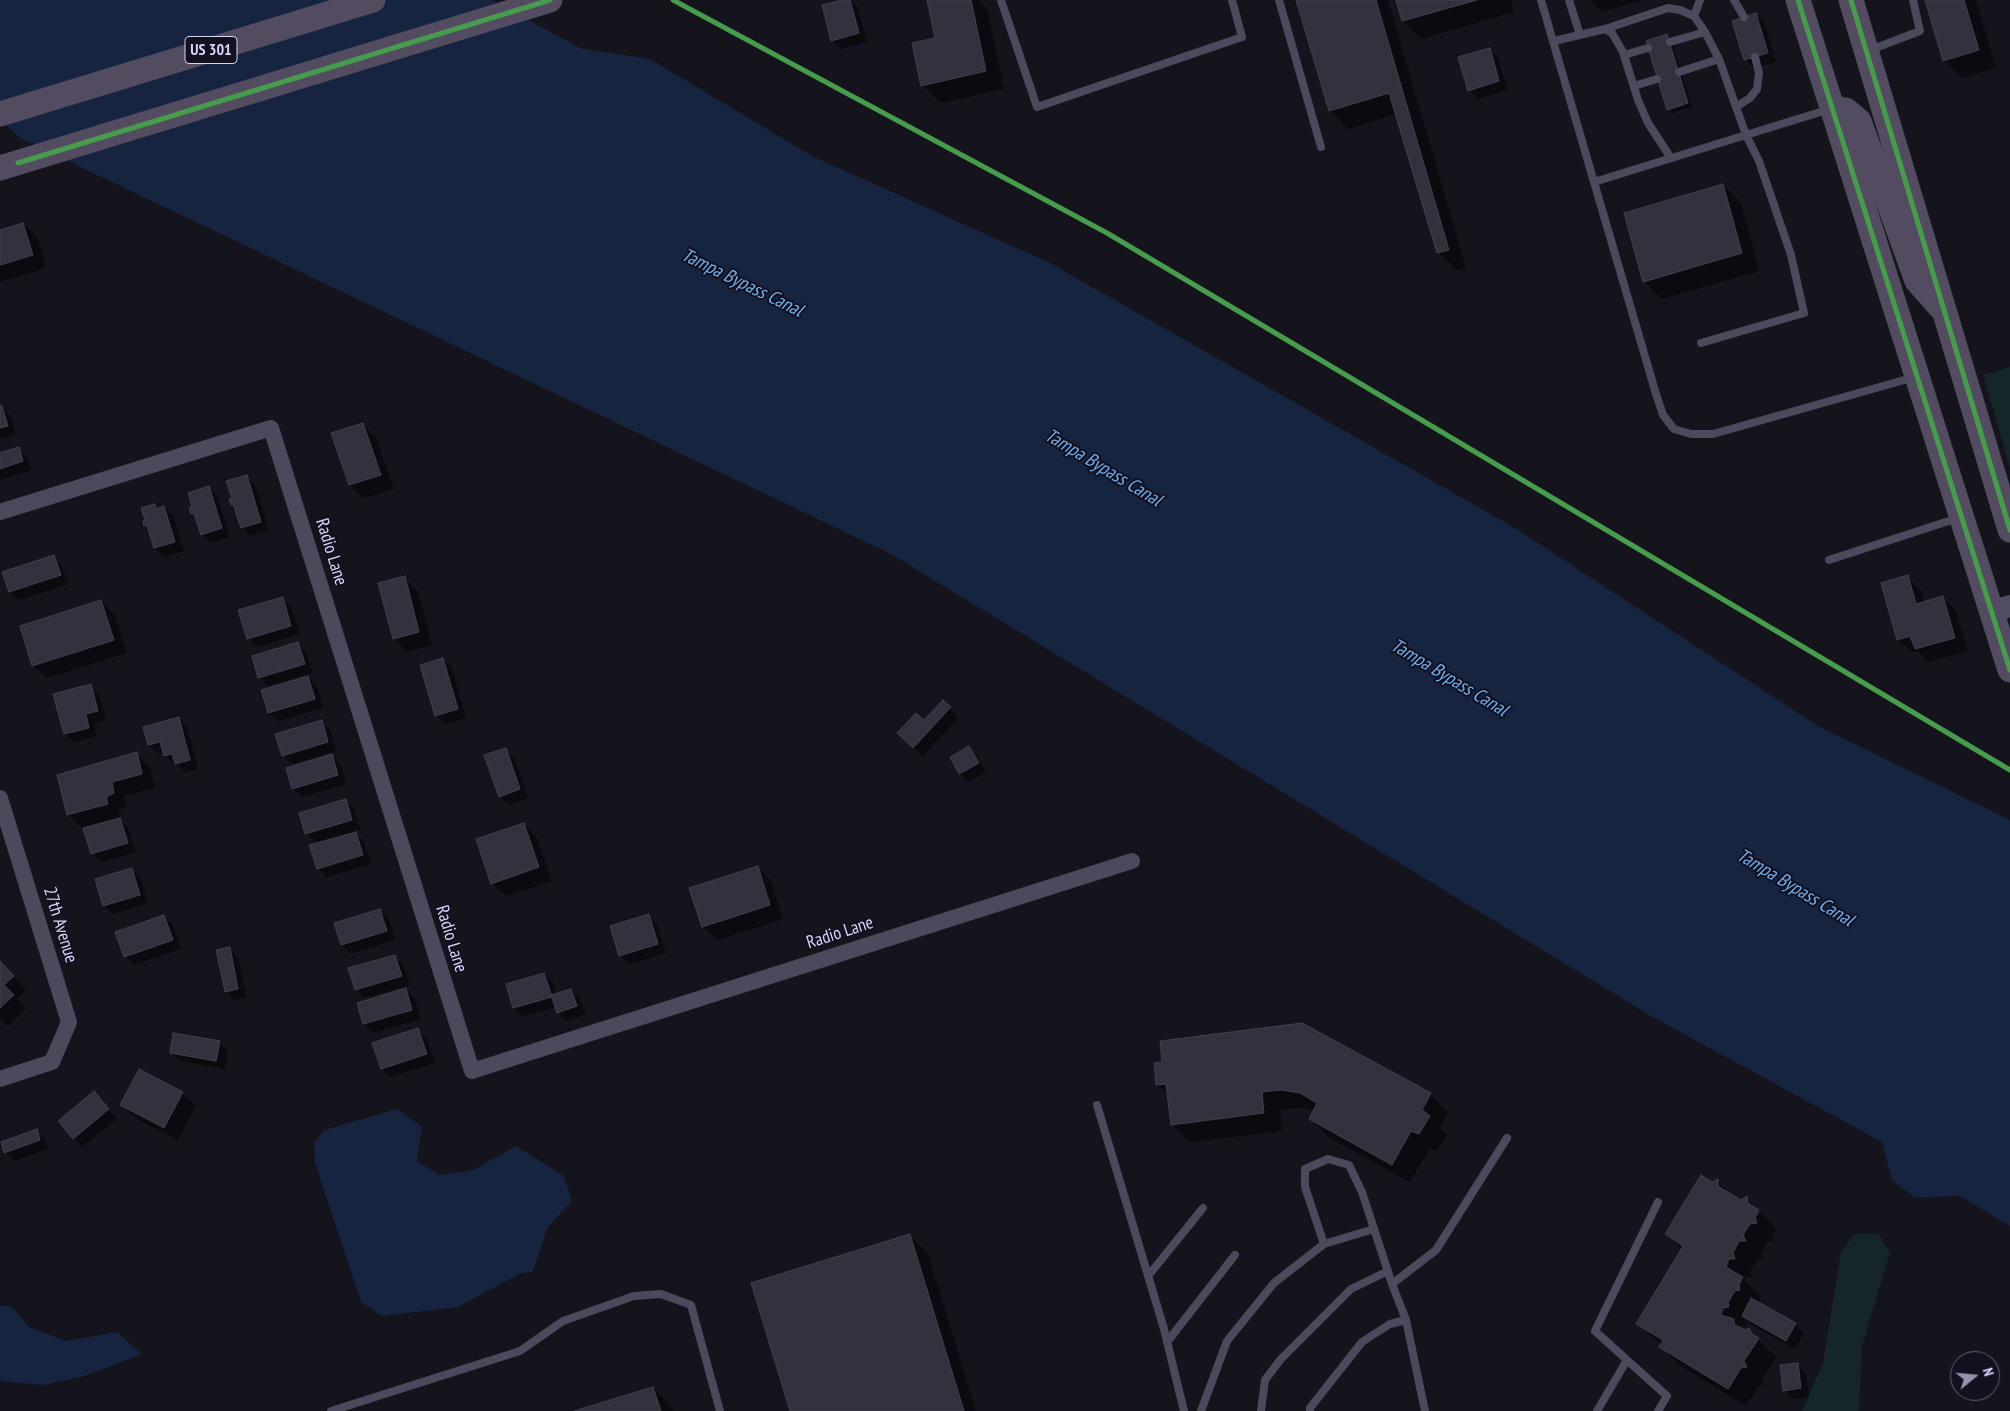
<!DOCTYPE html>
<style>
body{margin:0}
#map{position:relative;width:2010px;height:1411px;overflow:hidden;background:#15141c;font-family:"PT Sans Narrow",sans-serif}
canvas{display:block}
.north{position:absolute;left:1950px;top:1351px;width:50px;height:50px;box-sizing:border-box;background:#131020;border:1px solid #635e77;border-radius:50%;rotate:73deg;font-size:14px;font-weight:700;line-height:20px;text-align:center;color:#dad4f9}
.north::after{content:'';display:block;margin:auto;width:18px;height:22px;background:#9591ac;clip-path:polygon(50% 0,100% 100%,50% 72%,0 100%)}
</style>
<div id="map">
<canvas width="2010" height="1411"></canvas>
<div class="north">N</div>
</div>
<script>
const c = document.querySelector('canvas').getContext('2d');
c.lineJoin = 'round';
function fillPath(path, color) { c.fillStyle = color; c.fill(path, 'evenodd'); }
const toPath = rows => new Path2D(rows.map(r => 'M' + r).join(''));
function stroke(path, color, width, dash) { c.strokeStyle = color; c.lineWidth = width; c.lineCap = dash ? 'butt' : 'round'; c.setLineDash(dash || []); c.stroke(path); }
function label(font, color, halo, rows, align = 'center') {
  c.font = font + ' "PT Sans Narrow",sans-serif'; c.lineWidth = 4; c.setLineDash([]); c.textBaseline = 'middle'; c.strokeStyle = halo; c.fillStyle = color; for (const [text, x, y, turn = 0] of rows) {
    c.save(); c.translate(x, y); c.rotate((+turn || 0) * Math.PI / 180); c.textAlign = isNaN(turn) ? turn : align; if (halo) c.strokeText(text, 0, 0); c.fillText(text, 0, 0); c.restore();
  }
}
const green = toPath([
 [2010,367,2010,468,1983,375],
 [1855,1234,1879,1234,1890,1253,1862,1346,1859,1411,1802,1411,1823,1363,1841,1251]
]);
const water = toPath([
 [0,0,492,0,580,48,650,59,812,156,1050,263,1515,528,1818,726,2010,820,2010,1226,1960,1196,1915,1198,1892,1180,1882,1142,1651,1016,891,554,22,139,0,120],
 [397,1109,422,1127,417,1161,439,1175,473,1170,516,1146,564,1176,572,1201,547,1228,533,1272,521,1273,458,1307,382,1316,361,1302,315,1162,314,1143,324,1130],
 [0,1306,11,1306,29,1327,66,1341,117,1332,142,1354,88,1375,44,1385,0,1381]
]);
const shadow = toPath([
 [847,0,850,0,858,8,867,42,841,49,832,40],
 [928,0,979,0,987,8,1004,89,940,103,922,85,936,39],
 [1298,0,1388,0,1466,268,1456,270,1438,252,1396,114,1348,129,1330,110],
 [1397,0,1511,0,1514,12,1421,39,1403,20],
 [1591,0,1643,0,1602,12],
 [1926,0,1976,0,1996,68,1962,78,1944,60],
 [1756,15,1765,24,1776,62,1754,68,1745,59],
 [1667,36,1671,40,1692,107,1672,113,1668,109],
 [1489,49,1498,58,1507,90,1478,99,1469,90],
 [1723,185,1741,203,1759,271,1662,299,1644,281],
 [23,224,37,237,46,268,0,282,0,231],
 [2,407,11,416,16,434,0,439,0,408],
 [363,424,376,438,394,489,363,498,350,485,333,433],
 [18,449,27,457,31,470,0,480,0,455],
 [246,476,255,485,269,530,251,536,242,527,236,508,232,504,233,499],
 [209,488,217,496,230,537,211,543,202,534,197,518,192,513],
 [154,506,158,509,164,507,173,516,184,551,164,557,155,548,150,530,145,525],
 [53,557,62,566,69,584,19,600,10,591],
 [1907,577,1921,590,1924,602,1942,597,1956,611,1968,651,1929,662,1918,651,1912,652,1898,639],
 [405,578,418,591,432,645,407,652,394,638],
 [282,598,291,607,299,634,257,647,248,638],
 [101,601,115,615,127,653,47,678,33,665],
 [298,644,306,653,313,673,268,686,260,677],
 [443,660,452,668,466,718,445,724,436,715],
 [308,677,317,686,323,708,278,721,269,713],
 [90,686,99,695,106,720,94,723,97,736,74,742,65,734],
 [943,702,959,717,923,756,907,742],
 [179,718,187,727,198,769,185,772,176,763,174,764,165,755,164,752,158,753,149,744],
 [321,722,330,730,336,751,292,764,283,755],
 [968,747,977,756,986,772,969,782,960,773],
 [505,749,514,758,528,798,509,805,500,796],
 [136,754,150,767,155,788,124,796,127,807,119,810,121,817,119,818,128,828,136,852,101,862,92,853,84,828,82,828,68,815,58,776],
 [332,756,341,765,346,784,302,797,293,789],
 [345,800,354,809,360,829,353,831,364,842,371,864,327,877,318,868,317,844,307,834,301,814],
 [524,824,537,838,552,881,506,896,492,883],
 [757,867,771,881,783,919,717,940,703,926],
 [132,870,141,879,148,903,113,914,104,905],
 [380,911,389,920,395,940,351,954,342,945,336,924],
 [648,915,657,924,666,953,629,964,621,956,612,926],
 [164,916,173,925,181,949,134,965,125,956],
 [229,948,238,957,247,997,235,1000,226,991],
 [395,956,403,965,410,985,365,998,356,989],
 [0,963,26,990,17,999,26,1009,8,1026,0,1017],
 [544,974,553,983,556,995,571,990,580,999,585,1015,566,1021,558,1012,556,1007,523,1016,514,1008,508,985],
 [406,990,415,998,420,1019,373,1033,364,1024,358,1004],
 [1302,1024,1430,1094,1448,1113,1440,1128,1447,1135,1437,1151,1430,1148,1410,1182,1328,1137,1310,1119,1315,1110,1300,1108,1280,1110,1282,1131,1190,1142,1172,1124,1168,1095,1157,1084],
 [418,1030,427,1039,435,1063,390,1077,382,1068],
 [219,1042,228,1051,225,1069,180,1061,171,1053],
 [182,1093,196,1106,178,1140,135,1118,121,1105],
 [103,1102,117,1119,82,1147,74,1138],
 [36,1131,45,1139,48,1149,14,1161,5,1152],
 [1718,1181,1733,1196,1741,1201,1747,1198,1776,1229,1772,1237,1774,1241,1768,1242,1761,1253,1763,1259,1758,1259,1750,1271,1752,1277,1746,1277,1745,1281,1761,1297,1757,1303,1795,1324,1804,1333,1795,1349,1752,1325,1743,1316,1747,1325,1741,1325,1741,1328,1745,1332,1749,1330,1776,1357,1762,1380,1764,1385,1759,1386,1746,1406,1679,1365,1661,1347,1662,1345,1637,1323,1682,1249,1666,1233,1712,1183],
 [910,1236,928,1254,976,1411,791,1411],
 [1797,1364,1806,1373,1809,1397,1793,1399,1784,1390],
 [653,1388,671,1406,673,1411,579,1411]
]);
const building = toPath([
 [842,0,850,0,859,33,831,41,822,5,842,0],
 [927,0,971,0,986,71,921,86,912,43,935,38,927,0],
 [1296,0,1376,0,1449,250,1437,253,1389,93,1329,111,1296,0],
 [1396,0,1477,0,1402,21,1396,0],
 [1925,0,1964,0,1979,50,1943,61,1925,0],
 [1756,13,1768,53,1744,60,1732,21,1756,13],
 [1667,34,1688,103,1667,110,1646,41,1667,34],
 [1490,48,1499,81,1468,91,1458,57,1490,48],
 [1723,184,1742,253,1643,282,1624,213,1723,184],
 [23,223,33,255,0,265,0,230,23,223],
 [0,406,2,406,8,426,0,428,0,406],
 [363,423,381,475,349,485,331,433,363,423],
 [19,447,23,461,0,469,0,453,19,447],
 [247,475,261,522,241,528,233,504,231,505,229,499,232,498,226,481,247,475],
 [209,486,222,528,201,535,194,513,191,514,189,508,192,507,188,493,209,486],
 [155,504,156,509,164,506,175,542,154,548,147,525,144,526,143,521,145,520,141,508,155,504],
 [54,555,61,575,9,592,2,572,54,555],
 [1908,575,1916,604,1943,596,1955,638,1915,649,1910,636,1897,640,1881,583,1908,575],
 [405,576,419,632,393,639,378,583,405,576],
 [283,597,291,626,247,639,238,610,283,597],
 [101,600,114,640,32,666,20,626,101,600],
 [298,642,305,664,258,678,252,656,298,642],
 [443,658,458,709,435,716,420,665,443,658],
 [308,676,315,699,268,713,261,690,308,676],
 [91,684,98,711,86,714,89,728,64,734,53,694,91,684],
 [943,700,951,707,913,748,897,733,916,713,924,720,943,700],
 [179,717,190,760,175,764,172,754,164,756,160,742,148,745,143,727,179,717],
 [322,720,328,742,282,756,275,734,322,720],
 [969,746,979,763,959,774,950,757,969,746],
 [506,748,520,789,499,797,484,755,506,748],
 [137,752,142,774,112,782,114,793,106,797,108,804,67,815,57,775,137,752],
 [332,754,338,775,292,789,286,768,332,754],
 [346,799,352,820,305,834,299,813,346,799],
 [120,818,128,843,91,854,83,828,120,818],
 [524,823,539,867,491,884,476,839,524,823],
 [356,832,363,855,317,869,309,845,356,832],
 [758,866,770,905,702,927,689,888,758,866],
 [132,868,140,895,103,906,95,879,132,868],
 [380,909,387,931,341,945,334,923,380,909],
 [649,914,658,944,619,956,610,926,649,914],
 [164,915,173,940,124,957,115,932,164,915],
 [230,947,238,989,225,992,216,950,230,947],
 [395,955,402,976,355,990,348,968,395,955],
 [0,961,14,976,4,985,14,995,0,1008,0,961],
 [544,973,552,997,513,1008,506,984,544,973],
 [406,988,412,1010,363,1024,357,1003,406,988],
 [571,989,577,1006,557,1013,551,995,571,989],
 [1302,1023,1431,1093,1422,1110,1430,1116,1419,1134,1411,1131,1392,1165,1309,1119,1317,1103,1300,1093,1281,1090,1262,1092,1264,1113,1171,1125,1166,1084,1156,1085,1154,1063,1162,1062,1160,1041,1302,1023],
 [418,1028,427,1054,381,1069,372,1043,418,1028],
 [173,1033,220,1041,216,1061,170,1053,173,1033],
 [139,1069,183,1092,164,1128,120,1105,139,1069],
 [94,1091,109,1109,73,1139,58,1121,94,1091],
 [37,1129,40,1140,4,1153,1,1142,37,1129],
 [1701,1175,1712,1182,1718,1179,1718,1186,1741,1200,1747,1196,1748,1203,1759,1210,1755,1218,1757,1223,1750,1224,1743,1235,1746,1241,1739,1241,1733,1253,1735,1259,1729,1259,1726,1267,1743,1277,1739,1285,1740,1290,1735,1291,1728,1302,1729,1307,1723,1308,1721,1315,1734,1319,1734,1324,1745,1330,1749,1328,1752,1334,1759,1338,1744,1361,1747,1367,1741,1368,1728,1389,1659,1347,1663,1340,1636,1324,1683,1246,1665,1234,1701,1175],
 [910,1234,964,1411,790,1411,751,1283,910,1234],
 [1751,1298,1796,1323,1786,1341,1742,1316,1751,1298],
 [1798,1363,1801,1388,1783,1391,1780,1365,1798,1363],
 [653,1387,661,1411,574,1411,653,1387]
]);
const lane = toPath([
 [1001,0,1037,107,1242,37,1232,0],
 [1279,0,1321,147],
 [1541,0,1594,182,1830,109],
 [1569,0,1580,35],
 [1734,0,1744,17],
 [1694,16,1700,0],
 [1605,29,1668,8,1680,10,1694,16,1705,32,1719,59,1746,135,1759,161,1791,255,1804,313,1701,343],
 [1554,41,1605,29,1612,33,1623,52,1638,100,1648,123,1671,158],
 [1670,42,1705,32],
 [1870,50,1920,31,1913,0],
 [1624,55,1648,48],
 [1679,72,1719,59],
 [1634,86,1657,79],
 [1736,107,1750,98,1757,89,1759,73,1755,57],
 [1594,182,1656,394,1663,415,1674,429,1691,434,1713,434,1915,377],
 [1829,560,1958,518],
 [1097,1105,1164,1329,1184,1411],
 [1374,1229,1324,1244,1305,1187,1305,1169,1328,1159,1349,1165,1362,1192,1392,1284],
 [1148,1276,1203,1208],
 [1406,1320,1392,1284,1436,1250,1507,1138],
 [1167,1342,1235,1255],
 [1627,1360,1667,1396,1658,1411],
 [331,1411,520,1351,563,1321,634,1296,661,1294,691,1305,720,1411],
 [1201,1411,1227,1341,1274,1283,1324,1244],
 [1261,1411,1265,1380,1281,1359,1351,1289,1388,1271],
 [1310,1411,1310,1408,1362,1342,1390,1324,1406,1320,1425,1411],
 [1597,1411,1627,1360,1595,1331,1658,1202]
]);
const street = toPath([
 [0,512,271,428,472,1071,1132,861],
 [0,798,69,1022,52,1062,0,1079]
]);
const secondary = toPath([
 [1993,611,2010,606]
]);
const primary = toPath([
 [1798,0,2010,670],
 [1851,0,2010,530],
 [1832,108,1846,110,1859,121,1917,281,1941,308],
 [0,114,373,0],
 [0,168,550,0]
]);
const cycleway = toPath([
 [673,0,1107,233,2010,770],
 [1798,0,2010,670],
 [1851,0,2010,530],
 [18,163,550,0]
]);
const shields = [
 [211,50,52]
];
const shieldNames = [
 ["US 301",211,50]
];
const streetNames = [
 ["Radio Lane",331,552,73],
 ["27th Avenue",60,925,73],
 ["Radio Lane",840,933,-18],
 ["Radio Lane",451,939,73]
];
const waterNames = [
 ["Tampa Bypass Canal",742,283,26],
 ["Tampa Bypass Canal",1103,468,31],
 ["Tampa Bypass Canal",1449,678,31],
 ["Tampa Bypass Canal",1795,888,31]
];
fillPath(green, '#142627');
fillPath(water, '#162440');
fillPath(shadow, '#0007');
fillPath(building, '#34313e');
stroke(building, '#42404f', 1);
stroke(lane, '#4b4a5c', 8);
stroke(street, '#4b4a5c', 16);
stroke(secondary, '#4f4d62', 22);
stroke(primary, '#534b60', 25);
stroke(cycleway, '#469c4c', 5);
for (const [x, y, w] of shields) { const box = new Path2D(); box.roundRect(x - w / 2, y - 13.5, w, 27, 4); c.fillStyle = '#131020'; c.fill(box); stroke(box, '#dad4f9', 1); }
label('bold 16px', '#dad4f9', null, shieldNames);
label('18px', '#dad4f9', '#131020', streetNames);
label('italic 19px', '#70aeec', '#131020', waterNames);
</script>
